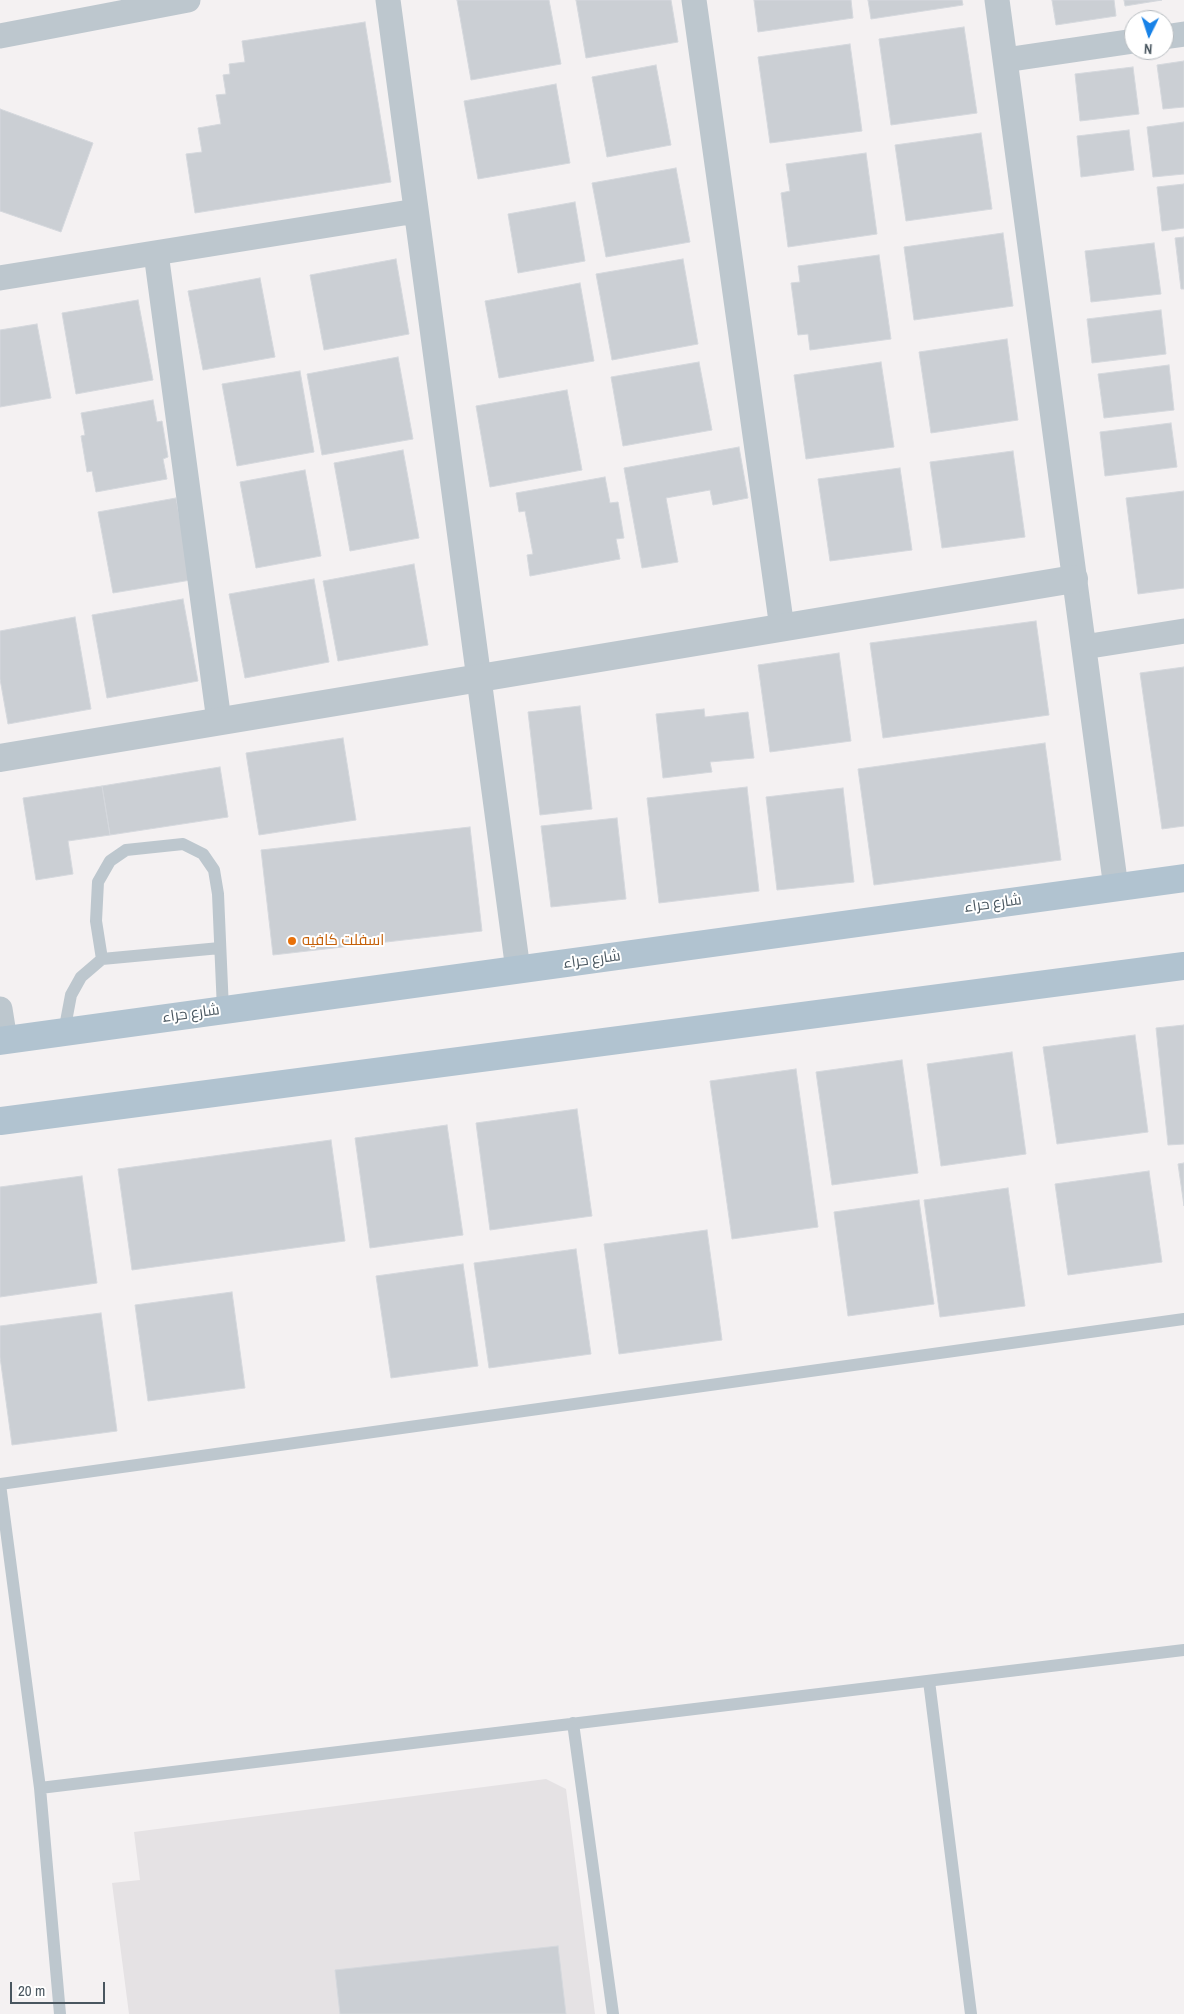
<!DOCTYPE html>
<meta charset="utf-8">
<style>
body{margin:0}
#map{position:relative;width:1184px;height:2014px;overflow:hidden;background:#f4f1f2;font-family:"Archivo Narrow",sans-serif}
canvas{display:block}
.north{position:absolute;left:1124px;top:10px;width:50px;height:50px;box-sizing:border-box;background:#fff;border:1px solid #b6bbbf;border-radius:50%;rotate:184deg;font-size:14px;font-weight:700;line-height:20px;text-align:center;color:#49565f}
.north::after{content:'';display:block;margin:auto;width:18px;height:22px;background:#1882e7;clip-path:polygon(50% 0,100% 100%,50% 72%,0 100%)}
.scale{position:absolute;left:10px;top:1982px;width:95px;height:22px;box-sizing:border-box;border:2px solid #49565f;border-top:0;padding-left:6px;font-size:15px;line-height:18px;white-space:nowrap;color:#49565f;-webkit-text-stroke:4px #fff;paint-order:stroke}
</style>
<div id="map">
<canvas width="1184" height="2014"></canvas>
<div class="north">N</div>
<div class="scale">20 m</div>
</div>
<script>
const c = document.querySelector('canvas').getContext('2d');
c.lineJoin = 'round';
function fillPath(path, color) { c.fillStyle = color; c.fill(path, 'evenodd'); }
const toPath = rows => new Path2D(rows.map(r => 'M' + r).join(''));
function stroke(path, color, width, dash) { c.strokeStyle = color; c.lineWidth = width; c.lineCap = dash ? 'butt' : 'round'; c.setLineDash(dash || []); c.stroke(path); }
function label(font, color, halo, rows, align = 'center') {
  c.font = font + ' "Archivo Narrow",Cairo,sans-serif'; c.lineWidth = 4; c.setLineDash([]); c.textBaseline = 'middle'; c.strokeStyle = halo; c.fillStyle = color; for (const [text, x, y, turn = 0] of rows) {
    c.save(); c.translate(x, y); c.rotate((+turn || 0) * Math.PI / 180); c.textAlign = isNaN(turn) ? turn : align; if (halo) c.strokeText(text, 0, 0); c.fillText(text, 0, 0); c.restore();
  }
}
const education = toPath([
 [546,1779,566,1789,595,2014,129,2014,112,1883,140,1880,134,1832]
]);
const building = toPath([
 [457,0,549,0,561,64,471,80,457,0],
 [576,0,671,0,678,42,586,58,576,0],
 [754,0,851,0,853,18,758,32,754,0],
 [868,0,962,0,963,5,871,19,868,0],
 [1052,0,1114,0,1116,16,1056,25,1052,0],
 [1124,0,1162,0,1125,6,1124,0],
 [365,22,391,182,195,213,186,154,202,152,198,128,221,124,216,95,226,94,223,75,230,74,229,64,245,62,242,41,365,22],
 [964,27,977,113,891,125,879,39,964,27],
 [850,44,862,131,770,143,758,57,850,44],
 [1184,61,1184,107,1163,109,1157,65,1184,61],
 [656,65,671,145,607,157,592,77,656,65],
 [1133,67,1139,114,1080,121,1075,74,1133,67],
 [556,84,570,163,478,179,464,101,556,84],
 [0,109,93,143,61,232,0,211,0,109],
 [1184,122,1184,174,1153,177,1147,127,1184,122],
 [1129,130,1134,170,1081,177,1077,136,1129,130],
 [981,133,992,209,906,221,895,145,981,133],
 [866,153,877,234,788,247,781,193,790,191,786,164,866,153],
 [676,168,690,242,606,257,592,183,676,168],
 [1184,184,1184,228,1162,231,1157,187,1184,184],
 [575,202,585,261,518,273,508,214,575,202],
 [1003,233,1013,306,914,320,904,247,1003,233],
 [1184,237,1184,289,1181,289,1175,238,1184,237],
 [1154,243,1161,294,1091,302,1085,251,1154,243],
 [879,255,891,339,810,350,808,334,798,335,791,283,800,282,798,266,879,255],
 [396,259,409,334,324,350,310,275,396,259],
 [683,259,698,344,612,360,596,274,683,259],
 [260,278,275,357,203,370,188,291,260,278],
 [580,283,594,361,499,378,485,301,580,283],
 [138,300,153,380,76,394,62,313,138,300],
 [1161,310,1166,354,1092,363,1087,319,1161,310],
 [37,324,51,398,0,407,0,330,37,324],
 [1007,339,1018,420,931,433,919,352,1007,339],
 [398,357,413,439,322,455,307,374,398,357],
 [699,362,712,430,623,446,611,377,699,362],
 [881,362,894,447,806,459,794,375,881,362],
 [1169,365,1174,410,1104,418,1098,374,1169,365],
 [300,371,314,452,237,466,222,384,300,371],
 [567,390,582,470,490,487,476,406,567,390],
 [153,400,157,422,162,421,168,457,163,459,167,479,96,492,92,471,87,472,81,436,85,435,81,413,153,400],
 [1171,423,1177,467,1105,476,1100,432,1171,423],
 [739,447,748,498,713,505,710,490,666,498,678,562,642,568,624,468,739,447],
 [403,450,419,538,350,551,334,463,403,450],
 [1013,451,1025,537,942,548,930,462,1013,451],
 [900,468,912,550,830,561,818,479,900,468],
 [305,470,321,556,256,568,240,482,305,470],
 [605,477,610,503,618,502,624,538,616,539,620,559,530,576,527,555,533,554,525,511,519,512,516,493,605,477],
 [1184,491,1184,588,1138,594,1126,498,1184,491],
 [176,498,191,580,113,593,98,512,176,498],
 [414,564,428,645,338,661,323,581,414,564],
 [314,579,329,662,245,678,229,594,314,579],
 [183,599,198,681,107,698,92,615,183,599],
 [75,617,91,709,8,724,0,679,0,631,75,617],
 [1036,621,1049,715,883,738,870,643,1036,621],
 [839,653,851,741,770,752,758,665,839,653],
 [1184,667,1184,826,1162,829,1140,673,1184,667],
 [580,706,592,809,540,815,528,712,580,706],
 [704,709,705,717,748,712,754,758,710,762,712,772,663,778,656,714,704,709],
 [343,738,356,820,259,835,246,753,343,738],
 [1045,743,1061,860,874,885,858,769,1045,743],
 [220,767,228,817,110,835,102,786,220,767],
 [102,786,110,835,68,841,73,874,36,880,23,798,102,786],
 [747,787,759,891,659,903,647,798,747,787],
 [843,788,854,882,777,890,766,797,843,788],
 [617,818,626,899,551,907,541,826,617,818],
 [470,827,482,931,273,955,261,850,470,827],
 [1184,1025,1184,1144,1168,1145,1156,1028,1184,1025],
 [1135,1035,1148,1132,1057,1144,1043,1047,1135,1035],
 [1012,1052,1026,1154,941,1166,927,1064,1012,1052],
 [902,1060,918,1173,832,1185,816,1072,902,1060],
 [796,1069,818,1227,732,1239,710,1081,796,1069],
 [577,1109,592,1216,490,1230,476,1123,577,1109],
 [447,1125,463,1235,370,1248,355,1138,447,1125],
 [331,1140,345,1241,132,1270,118,1169,331,1140],
 [1184,1163,1184,1206,1178,1164,1184,1163],
 [1149,1171,1162,1262,1068,1275,1055,1184,1149,1171],
 [82,1176,97,1283,0,1297,0,1187,82,1176],
 [1008,1188,1025,1306,940,1317,924,1200,1008,1188],
 [919,1200,934,1304,848,1316,834,1212,919,1200],
 [707,1230,722,1340,619,1354,604,1244,707,1230],
 [576,1249,591,1354,489,1368,474,1263,576,1249],
 [463,1264,478,1366,391,1378,376,1276,463,1264],
 [232,1292,245,1388,148,1401,135,1305,232,1292],
 [101,1313,117,1431,12,1445,0,1357,0,1326,101,1313],
 [558,1946,566,2014,340,2014,335,1970,558,1946]
]);
const service = toPath([
 [102,959,96,921,98,882,110,861,126,850,183,844,203,854,214,870,218,894,223,1010],
 [64,1032,71,995,81,977,102,959,220,948],
 [0,1484,1184,1319],
 [0,1484,40,1788,60,2014],
 [929,1681,971,2014],
 [573,1723,613,2014],
 [40,1788,1184,1650]
]);
const minor = toPath([
 [388,0,518,970],
 [694,0,782,628],
 [997,0,1116,888],
 [0,36,188,0],
 [1164,37,1184,34],
 [1005,60,1134,41],
 [156,253,219,721],
 [0,278,416,211],
 [1084,647,1184,631],
 [0,1009,5,1040]
]);
const tertiary = toPath([
 [0,758,1074,579]
]);
const primary = toPath([
 [0,1041,1184,878],
 [0,1121,1184,966]
]);
const markers = [
 [292,941,5,"#e8710a"]
];
const streetNames = [
 ["شارع حراء",993,904,-8],
 ["شارع حراء",592,960,-8],
 ["شارع حراء",191,1014,-8]
];
const foodNames = [
 ["اسفلت كافيه",302,941]
];
fillPath(education, '#e5e2e4');
fillPath(building, '#cbcfd4');
stroke(building, '#d5d8dd', 1);
stroke(service, '#bdc7ce', 12);
stroke(minor, '#bdc7ce', 25);
stroke(tertiary, '#bdc7ce', 28);
stroke(primary, '#b1c3d0', 28);
for (const [x, y, r, color] of markers) { const dot = new Path2D(); dot.arc(x, y, r, 0, 2 * Math.PI); c.fillStyle = color; c.fill(dot); stroke(dot, '#fff', 2); }
label('15px', '#49565f', '#fff', streetNames);
label('15px', '#c56008', '#fff', foodNames, 'left');
</script>
